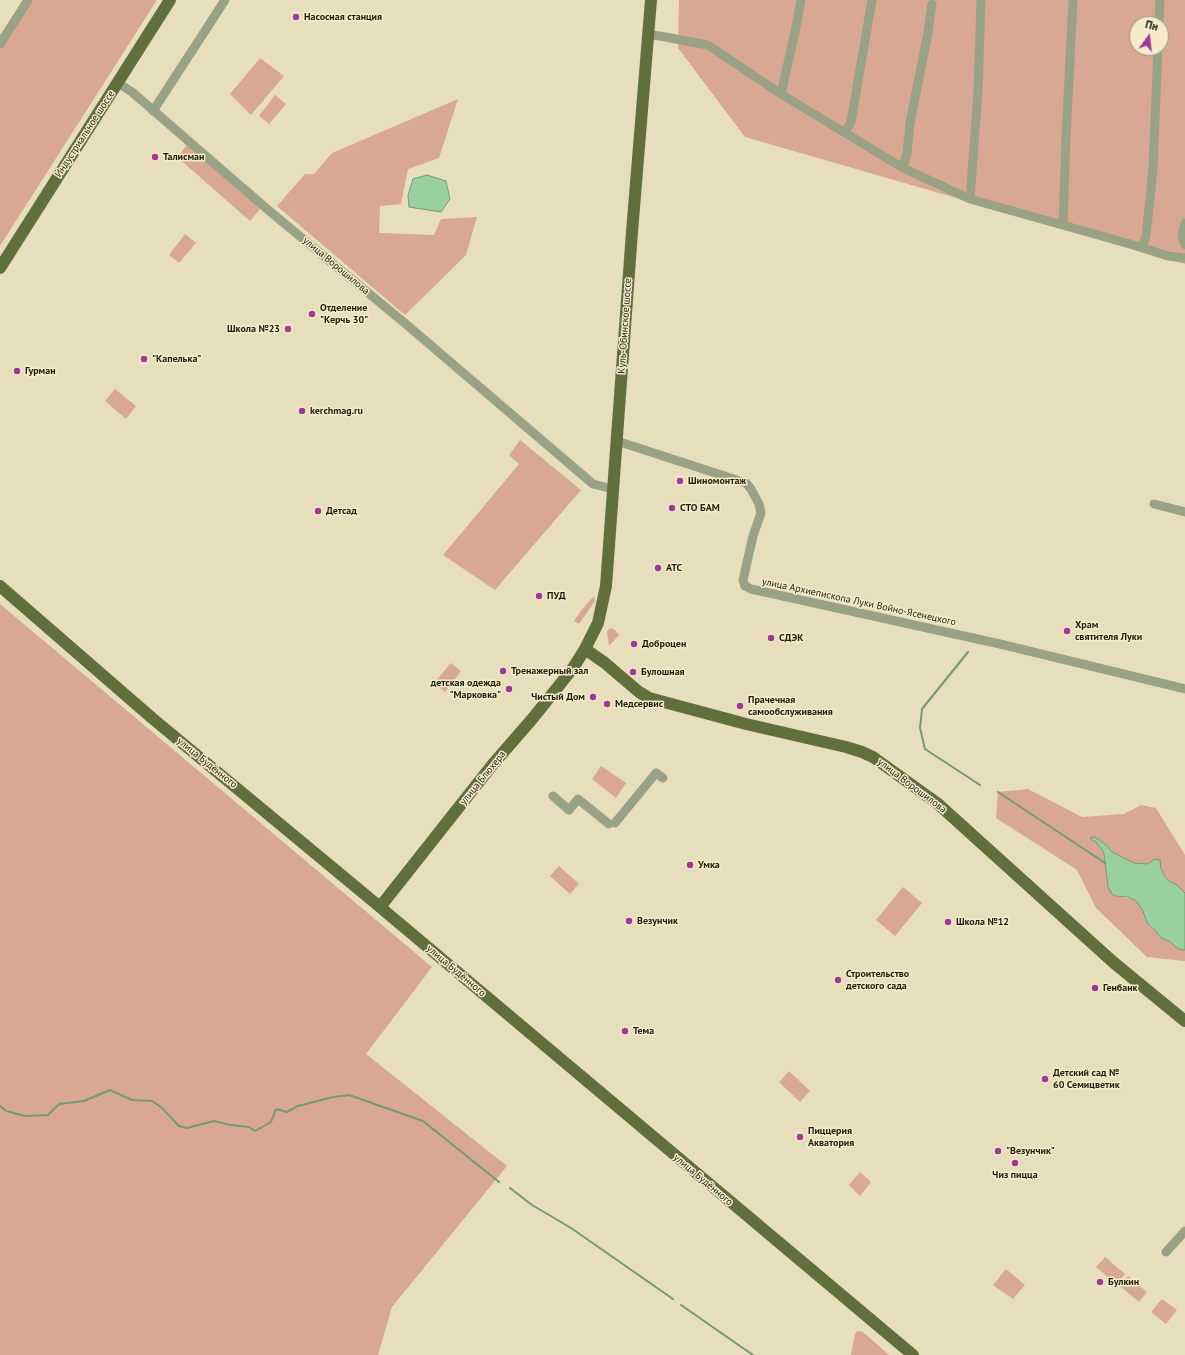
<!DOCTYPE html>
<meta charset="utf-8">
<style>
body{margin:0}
#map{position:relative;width:1185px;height:1355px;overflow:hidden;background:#e7dfbc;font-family:"PT Sans",sans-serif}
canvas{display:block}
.north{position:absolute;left:1129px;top:16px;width:40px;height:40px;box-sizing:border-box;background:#f4ecc9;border:1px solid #9f997f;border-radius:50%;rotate:15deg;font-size:11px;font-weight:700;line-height:16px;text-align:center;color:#1f1c0f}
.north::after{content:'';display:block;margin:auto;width:14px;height:18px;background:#a03799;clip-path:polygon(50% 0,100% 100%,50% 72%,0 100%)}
</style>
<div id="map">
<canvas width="1185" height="1355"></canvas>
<div class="north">Пн</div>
</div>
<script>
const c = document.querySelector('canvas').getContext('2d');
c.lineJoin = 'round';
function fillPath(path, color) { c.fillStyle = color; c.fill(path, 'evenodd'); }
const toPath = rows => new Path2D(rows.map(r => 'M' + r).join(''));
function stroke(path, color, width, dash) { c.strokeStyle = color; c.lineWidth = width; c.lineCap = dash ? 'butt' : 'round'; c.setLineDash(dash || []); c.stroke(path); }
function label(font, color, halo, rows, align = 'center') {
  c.font = font + ' "PT Sans",sans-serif'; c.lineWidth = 3; c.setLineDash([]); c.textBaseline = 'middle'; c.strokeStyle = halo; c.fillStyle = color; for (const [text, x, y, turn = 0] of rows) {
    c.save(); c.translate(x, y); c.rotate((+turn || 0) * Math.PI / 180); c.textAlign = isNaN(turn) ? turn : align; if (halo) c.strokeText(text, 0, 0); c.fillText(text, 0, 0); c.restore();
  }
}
const green = toPath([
 [31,0,157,0,0,246,0,44],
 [679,0,1185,0,1185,264,745,137,678,48],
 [1137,24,1161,24,1161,48,1137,48],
 [260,58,284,76,251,115,230,94],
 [275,95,286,104,269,124,259,116],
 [458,99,439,158,408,169,401,204,380,206,379,233,434,235,441,219,477,217,466,255,405,315,277,206,305,174,314,174,332,153],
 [188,144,261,208,250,221,177,157],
 [185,234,196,243,179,263,169,255],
 [115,389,136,406,126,419,105,401],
 [520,440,581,490,495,590,443,555,519,464,509,455],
 [594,596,595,601,579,624,574,621,583,608],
 [0,604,432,967,366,1054,507,1166,392,1307,378,1355,0,1355],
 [610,628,615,630,619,635,609,646,607,632],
 [451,663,461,671,445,692,434,683],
 [601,766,626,783,616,798,592,779],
 [1028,789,1082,817,1124,814,1141,805,1156,808,1185,855,1185,893,1177,885,1169,881,1161,869,1160,865,1155,859,1148,864,1134,863,1112,852,1106,845,1098,839,1097,843,1104,853,1108,887,1112,894,1115,896,1132,899,1139,904,1144,911,1147,923,1156,931,1161,938,1169,941,1182,950,1185,950,1185,961,1147,957,1096,908,1077,870,996,818,998,792],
 [559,866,579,884,570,894,550,876],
 [903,887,922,903,895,936,876,920],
 [789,1071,810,1091,800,1102,779,1082],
 [860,1172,871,1182,860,1196,849,1185],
 [1105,1257,1125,1274,1116,1284,1096,1267],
 [1006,1269,1025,1285,1013,1299,993,1285],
 [1128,1276,1147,1292,1139,1302,1120,1286],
 [1162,1299,1177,1310,1166,1324,1151,1312],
 [858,1331,863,1332,889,1355,851,1355,854,1338,856,1332]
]);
const water = toPath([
 [427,175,446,181,450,199,441,212,409,207,408,195,413,179,427,175],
 [1094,837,1098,839,1106,845,1112,852,1134,863,1148,864,1155,859,1160,860,1161,869,1166,878,1169,881,1177,885,1185,893,1185,950,1178,949,1169,941,1161,938,1156,931,1147,923,1143,911,1136,901,1128,897,1115,896,1112,894,1108,887,1104,853,1097,843,1090,838,1094,837]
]);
const stream = toPath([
 [968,652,922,709,920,728,925,749,980,785],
 [998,792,1105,863],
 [0,1106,6,1111,25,1116,48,1115,59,1104,84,1101,110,1090,132,1100,152,1101,161,1107,179,1126,187,1128,214,1121,230,1125,249,1127,255,1131,271,1122,276,1109,287,1112,298,1106,333,1097,349,1095,423,1121,499,1182],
 [510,1188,532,1205,571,1228,673,1299],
 [681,1305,753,1355]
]);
const minor = toPath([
 [1159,24,1160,0],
 [649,35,660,36,708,45,781,94,903,168,970,199,1130,244,1168,256,1185,258],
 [0,44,28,0],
 [118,83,132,92,267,209,407,325,593,484,613,489],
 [781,94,795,32,801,0],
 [153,111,225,0],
 [845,132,851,122,872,0],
 [903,168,907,153,910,123,928,33,932,4],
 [970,199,978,92,981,0],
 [1185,223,1182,236,1185,245],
 [1063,225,1066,138,1073,0],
 [1142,247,1146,236,1153,169,1158,48],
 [617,441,746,483,751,489,759,504,761,513,753,536,743,580,745,586,751,589,1000,644,1185,689],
 [1154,504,1185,512],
 [553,796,569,810,578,799,609,824],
 [615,823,656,773,663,778],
 [1166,1252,1185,1231]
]);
const major = toPath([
 [0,268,170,0],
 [0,586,152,718,380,907,913,1355],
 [585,649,605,663,639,692,649,698,746,724,846,747,862,752,873,757,937,803,1113,962,1185,1021],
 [380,907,493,764,533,718,573,668,585,649,598,623,606,586,632,232,651,0]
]);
const markers = [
 [296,17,4,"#a03799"],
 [155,157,4,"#a03799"],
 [312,314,4,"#a03799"],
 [288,329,4,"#a03799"],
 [144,359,4,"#a03799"],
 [17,371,4,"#a03799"],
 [302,411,4,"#a03799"],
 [680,481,4,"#a03799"],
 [672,508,4,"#a03799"],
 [318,511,4,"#a03799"],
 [658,568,4,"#a03799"],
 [539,596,4,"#a03799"],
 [1067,631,4,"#a03799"],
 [771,638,4,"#a03799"],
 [634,644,4,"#a03799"],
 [503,671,4,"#a03799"],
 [633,672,4,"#a03799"],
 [509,689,4,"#a03799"],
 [593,697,4,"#a03799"],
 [607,704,4,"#a03799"],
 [740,706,4,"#a03799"],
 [690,865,4,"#a03799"],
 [629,921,4,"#a03799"],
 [948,922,4,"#a03799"],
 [838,980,4,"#a03799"],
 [1095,988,4,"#a03799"],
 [625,1031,4,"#a03799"],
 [1045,1079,4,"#a03799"],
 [800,1137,4,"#a03799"],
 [998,1151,4,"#a03799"],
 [1015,1163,4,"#a03799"],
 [1100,1282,4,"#a03799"]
];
const poiNames = [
 ["Насосная станция",304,17],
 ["Талисман",163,157],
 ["Отделение",320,308],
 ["\"Керчь 30\"",320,320],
 ["Школа №23",280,329,"right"],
 ["\"Капелька\"",152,359],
 ["Гурман",25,371],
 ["kerchmag.ru",310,411],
 ["Шиномонтаж",688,481],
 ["СТО БАМ",680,508],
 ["Детсад",326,511],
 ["АТС",666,568],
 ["ПУД",547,596],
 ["Храм",1075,625],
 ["святителя Луки",1075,637],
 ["СДЭК",779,638],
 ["Доброцен",642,644],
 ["Тренажерный зал",511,671],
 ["Булошная",641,672],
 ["детская одежда",501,683,"right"],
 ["\"Марковка\"",501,695,"right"],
 ["Чистый Дом",585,697,"right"],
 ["Прачечная",748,700],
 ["самообслуживания",748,712],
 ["Медсервис",615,704],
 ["Умка",698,865],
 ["Везунчик",637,921],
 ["Школа №12",956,922],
 ["Строительство",846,974],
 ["детского сада",846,986],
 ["Генбанк",1103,988],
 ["Тема",633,1031],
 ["Детский сад №",1053,1073],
 ["60 Семицветик",1053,1085],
 ["Пиццерия",808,1131],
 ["Акватория",808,1143],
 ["\"Везунчик\"",1006,1151],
 ["Чиз пицца",1015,1175,"center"],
 ["Булкин",1108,1282]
];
const streetNames = [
 ["Индустриальное шоссе",85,134,-57],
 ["улица Ворошилова",336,266,40],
 ["Куль-Обинское шоссе",625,326,-86],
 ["улица Архиепископа Луки Войно-Ясенецкого",859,602,12],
 ["улица Будённого",207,763,39],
 ["улица Блюхера",483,778,-51],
 ["улица Ворошилова",912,786,37],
 ["улица Будённого",456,971,40],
 ["улица Будённого",703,1180,40]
];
fillPath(green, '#d8a892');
fillPath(water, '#99d09e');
stroke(water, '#749a73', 1);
stroke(stream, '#749a73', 2);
stroke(minor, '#99a286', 9);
stroke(major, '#616f3c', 12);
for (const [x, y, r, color] of markers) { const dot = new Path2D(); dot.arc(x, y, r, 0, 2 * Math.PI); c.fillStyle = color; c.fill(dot); stroke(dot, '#f4ecc9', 1.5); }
label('bold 10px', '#1f1c0f', '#f4ecc9', poiNames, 'left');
label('10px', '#1f1c0f', '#f4ecc9', streetNames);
</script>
